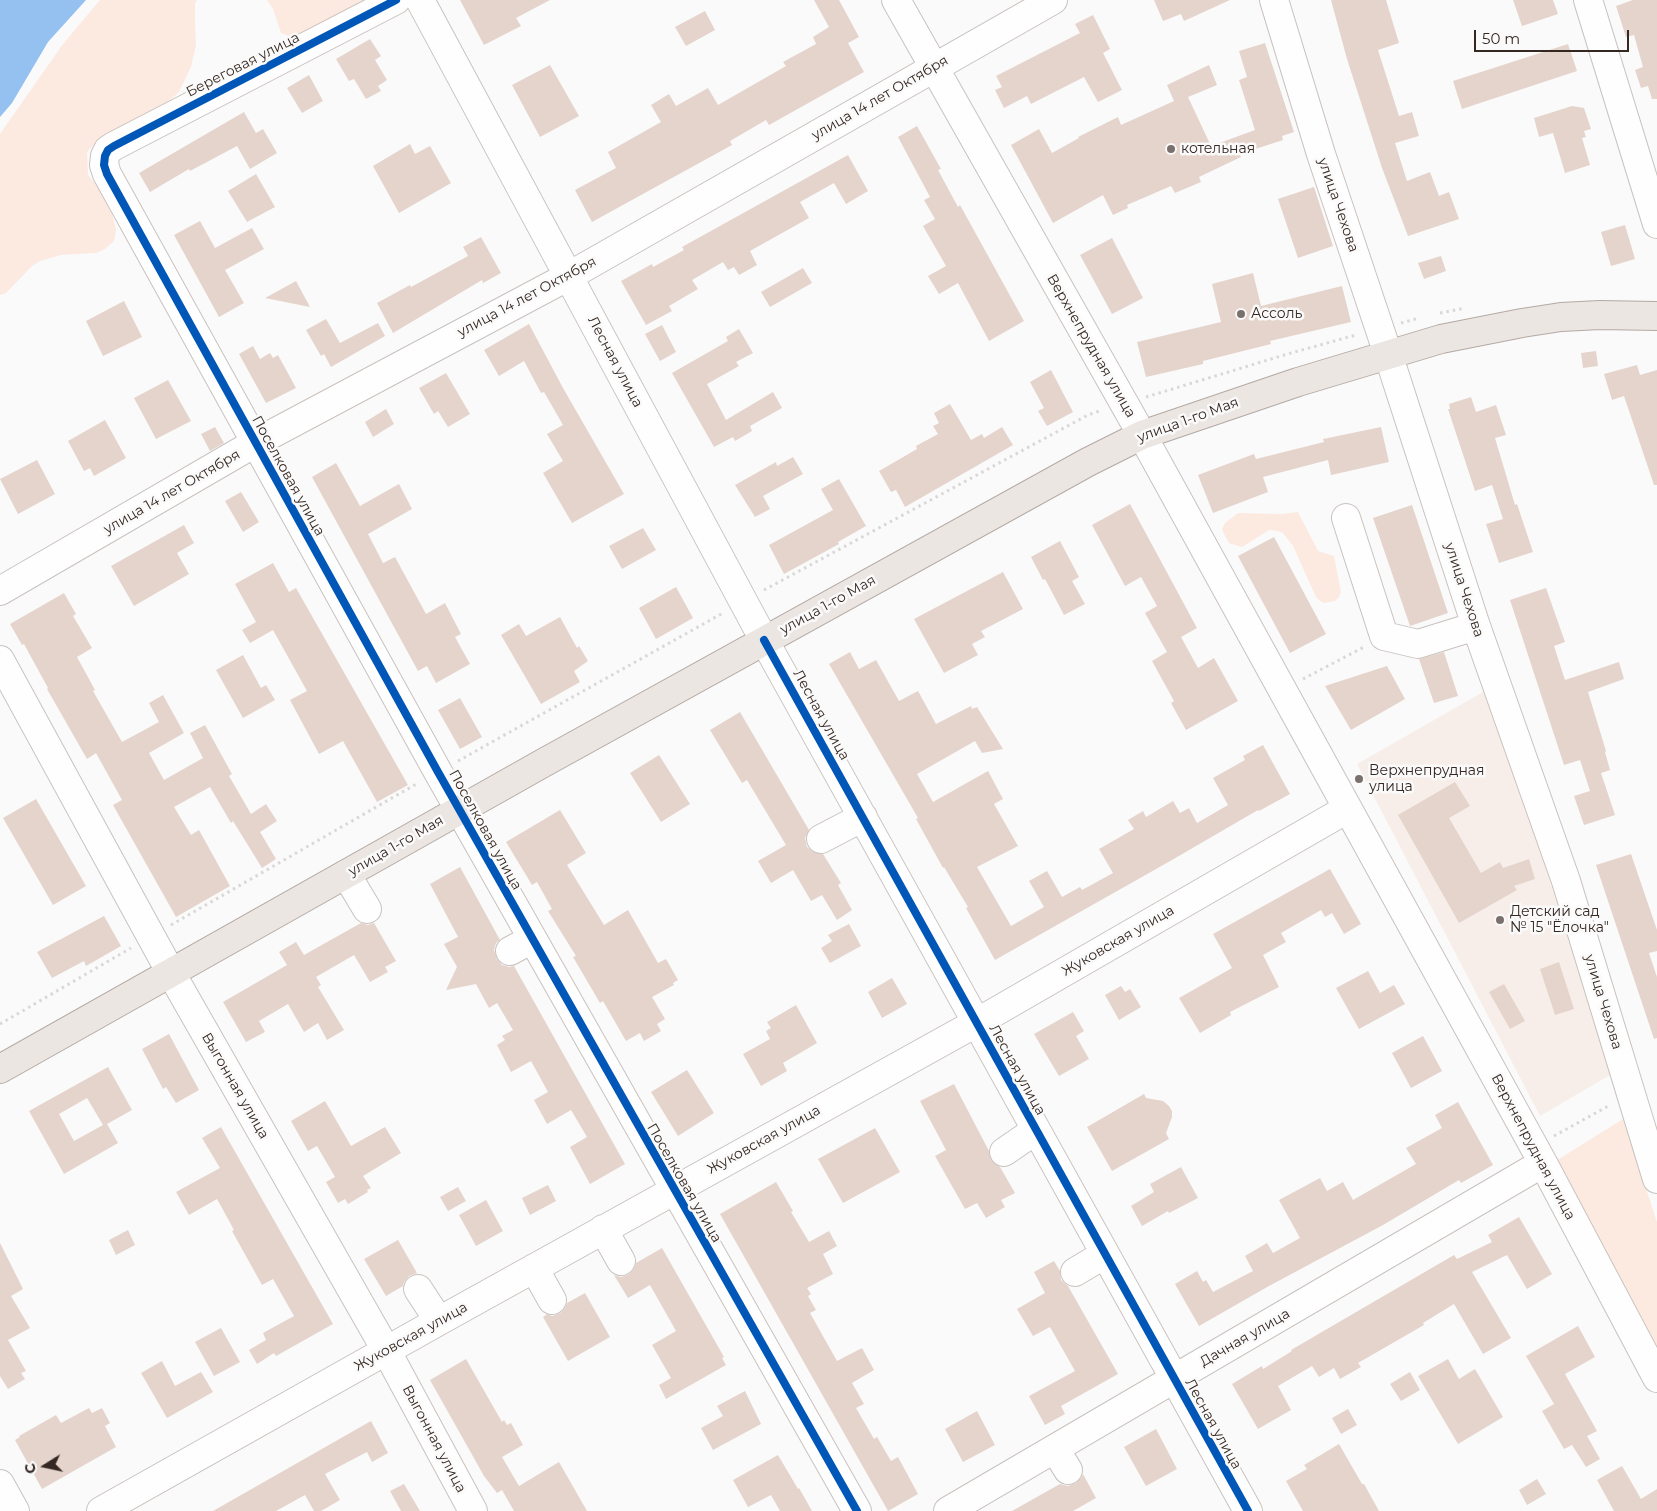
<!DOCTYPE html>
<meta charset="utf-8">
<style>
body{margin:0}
#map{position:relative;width:1657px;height:1511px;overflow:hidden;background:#fafafa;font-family:Montserrat,sans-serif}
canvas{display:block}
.north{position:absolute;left:20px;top:1441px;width:50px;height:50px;-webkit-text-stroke:4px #fafafa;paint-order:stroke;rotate:260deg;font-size:14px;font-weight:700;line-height:20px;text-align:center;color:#352721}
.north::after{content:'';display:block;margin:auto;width:18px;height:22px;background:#352721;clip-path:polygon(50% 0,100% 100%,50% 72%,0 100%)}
.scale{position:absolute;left:1474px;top:30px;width:155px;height:22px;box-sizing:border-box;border:2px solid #352721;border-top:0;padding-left:6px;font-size:15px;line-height:18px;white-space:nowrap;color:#352721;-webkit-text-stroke:4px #fafafa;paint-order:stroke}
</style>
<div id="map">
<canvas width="1657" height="1511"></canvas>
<div class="north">С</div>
<div class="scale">50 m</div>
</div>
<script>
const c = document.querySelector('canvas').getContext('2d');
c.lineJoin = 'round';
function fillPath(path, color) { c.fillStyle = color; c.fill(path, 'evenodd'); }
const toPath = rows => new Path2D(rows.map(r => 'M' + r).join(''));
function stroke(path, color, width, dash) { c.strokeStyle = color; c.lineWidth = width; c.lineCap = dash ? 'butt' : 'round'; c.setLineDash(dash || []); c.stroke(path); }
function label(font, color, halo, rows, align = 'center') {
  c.font = font + ' Montserrat,sans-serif'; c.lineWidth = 5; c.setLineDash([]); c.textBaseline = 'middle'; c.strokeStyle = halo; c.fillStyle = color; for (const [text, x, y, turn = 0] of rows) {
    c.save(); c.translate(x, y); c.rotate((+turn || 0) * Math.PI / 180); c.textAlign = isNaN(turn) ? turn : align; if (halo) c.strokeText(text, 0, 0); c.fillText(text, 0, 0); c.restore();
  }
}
const built = toPath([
 [1490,688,1610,1075,1540,1116,1357,764]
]);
const green = toPath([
 [100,0,197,0,195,3,195,24,196,45,191,67,179,92,169,101,98,140,87,152,88,175,97,186,112,214,116,229,114,241,105,249,96,253,61,255,40,261,32,266,6,293,0,295,0,134,63,44],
 [267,0,375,0,304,36,291,37,281,33,273,9],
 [1298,512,1318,551,1334,556,1341,592,1339,597,1335,601,1324,603,1320,601,1316,597,1293,546,1283,533,1278,531,1269,530,1242,547,1229,543,1224,534,1222,529,1225,523,1238,513,1282,514],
 [1623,1119,1657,1222,1657,1354,1554,1162]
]);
const water = toPath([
 [0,0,86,0,48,42,12,103,0,117]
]);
const building = toPath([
 [460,0,550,0,516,18,521,26,484,45],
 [814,0,839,0,859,37,848,43,864,72,769,125,766,120,730,141,732,145,592,222,575,190,616,168,608,152,661,122,651,105,669,94,676,106,708,88,718,105,786,66,783,62,816,44,813,37,829,27],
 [1154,0,1230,0,1184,21,1181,14,1163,21],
 [1331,0,1386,0,1399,43,1378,50,1399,116,1412,112,1419,136,1395,143,1407,181,1430,172,1439,196,1449,192,1459,219,1408,236,1382,168,1347,59],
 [1513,0,1553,0,1558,14,1522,26],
 [1633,0,1657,0,1657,99,1652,99,1648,86,1641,88,1635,70,1643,67,1634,35,1626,37,1616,6],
 [705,11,715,30,686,46,675,27],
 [1093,15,1110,49,1103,53,1122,90,1098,102,1084,77,1031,104,1027,96,1004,108,995,90,1002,87,996,76,1080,33,1075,24],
 [370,39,381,56,375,60,387,80,378,86,381,91,366,99,354,79,349,81,336,59],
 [1265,43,1294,132,1282,136,1283,140,1240,154,1241,157,1199,177,1201,182,1175,193,1171,186,1127,205,1128,208,1113,215,1103,195,1053,223,1011,145,1039,129,1052,153,1079,138,1078,137,1118,117,1121,125,1174,101,1167,85,1209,65,1217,85,1188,97,1211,146,1255,130,1239,80,1247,77,1239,51],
 [1568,44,1577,71,1462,109,1453,81],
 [550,65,579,116,540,137,512,85],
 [309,75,323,101,302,113,287,88],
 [1572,106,1584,108,1591,129,1584,131,1586,137,1582,138,1590,165,1565,173,1553,133,1539,137,1534,118],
 [244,112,256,133,263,129,277,153,250,169,237,146,190,171,189,169,150,192,139,173],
 [917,126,941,169,938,170,958,207,960,205,1024,321,989,341,958,283,939,294,928,276,946,266,923,226,935,219,924,200,930,197,898,137],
 [410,144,415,154,430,146,451,183,399,213,373,166],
 [848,155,868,191,846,204,834,183,800,202,809,218,750,251,757,265,739,275,734,267,728,270,723,262,692,280,698,289,669,306,672,311,646,325,621,281,652,264,653,267,684,250,682,247],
 [256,174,275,207,247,222,228,191],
 [1314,187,1333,246,1298,258,1278,199],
 [200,221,215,248,252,228,264,249,225,270,244,303,219,317,174,235],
 [1625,225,1635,259,1611,266,1601,232],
 [481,237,501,273,483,283,482,280,393,333,377,303,410,285,411,287,468,256,463,247],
 [1112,238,1143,298,1112,314,1080,255],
 [1441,256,1446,271,1424,279,1418,263],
 [803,268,812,283,770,307,761,292],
 [1253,273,1261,306,1342,286,1351,322,1270,341,1271,344,1203,361,1203,364,1146,377,1137,342,1221,322,1212,284],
 [296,281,310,307,265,298],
 [124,301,142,337,103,356,86,321],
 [326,319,340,343,378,323,385,336,331,367,324,354,321,356,306,330],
 [529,324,563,388,624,494,572,523,543,473,563,461,547,434,563,425,544,392,541,393,524,361,499,376,484,350],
 [662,325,676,352,660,361,645,334],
 [739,329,753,353,736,362,739,366,707,384,726,420,773,392,782,408,750,426,752,431,735,441,733,437,714,447,672,373,728,341,726,337],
 [253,346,260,359,270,353,273,358,278,355,296,388,266,403,239,354],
 [1596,351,1598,366,1583,368,1581,353],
 [1637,365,1640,375,1657,370,1657,485,1654,485,1624,396,1612,400,1604,374],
 [1051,370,1073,412,1047,426,1038,411,1044,408,1030,382],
 [446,373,470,414,448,427,438,411,434,414,419,388],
 [168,380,191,421,156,439,134,398],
 [1471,397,1476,412,1496,405,1506,435,1495,438,1515,505,1517,504,1533,552,1499,563,1486,524,1503,519,1492,485,1475,491,1448,409,1450,409,1449,404],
 [950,404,971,440,982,434,984,438,1002,427,1013,445,905,507,896,490,891,492,879,471,917,449,916,446,938,434,933,426,939,423,934,413],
 [386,409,394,424,373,437,365,422],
 [105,420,126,458,94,476,90,468,84,471,68,441],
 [215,427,224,443,210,451,201,434],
 [1381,427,1389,462,1331,475,1328,460,1263,477,1268,492,1213,513,1198,475,1254,454,1256,459,1324,442,1323,439],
 [793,457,803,474,763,496,770,509,755,517,735,485,776,462,777,466],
 [37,460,55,494,18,514,0,479],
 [336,463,360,506,399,484,412,509,368,534,383,563,395,557,426,614,445,603,461,634,455,637,470,664,436,683,427,666,418,671,312,477],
 [839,479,866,526,838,542,839,544,784,574,769,545,833,510,821,489],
 [241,492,259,522,243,532,225,501],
 [1130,504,1197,628,1181,637,1198,668,1214,658,1238,701,1186,730,1171,703,1174,701,1152,661,1167,652,1145,613,1157,606,1141,577,1125,586,1092,525],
 [1412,505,1448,613,1410,626,1373,518],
 [184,525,194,543,177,553,189,574,134,606,111,566],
 [643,528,656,550,622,569,609,546],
 [1274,537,1326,634,1290,653,1238,556],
 [1060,541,1079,577,1072,581,1085,604,1064,615,1045,579,1043,580,1031,557],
 [273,563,289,592,296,588,408,785,377,802,343,741,319,754,290,700,307,691,273,630,250,643,242,630,256,622,235,584],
 [1003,572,1023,609,981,631,985,637,972,644,978,655,944,673,914,619],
 [676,587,693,618,656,639,639,608],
 [1546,588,1565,642,1554,646,1565,680,1619,662,1624,679,1588,692,1606,751,1605,752,1610,770,1601,773,1615,815,1584,825,1574,796,1590,791,1580,760,1564,765,1510,600],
 [64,593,76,614,73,616,92,648,77,657,95,690,93,691,122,742,159,722,149,703,163,695,184,733,149,753,164,780,203,758,190,733,205,725,232,774,229,776,251,814,266,804,277,821,260,832,276,859,262,868,233,821,231,823,210,787,174,807,191,835,199,830,230,886,176,917,113,805,122,800,96,753,87,759,47,689,48,688,24,644,22,645,10,624],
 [560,617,577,648,579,646,588,661,574,671,580,682,541,704,501,635,519,624,526,636],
 [850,652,859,669,876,660,899,701,918,691,936,724,971,706,972,709,977,707,1003,749,982,753,975,741,917,774,933,802,988,771,1003,799,994,804,1018,846,977,867,1011,926,1044,907,1029,881,1047,871,1062,897,1080,887,1082,890,1113,873,1099,849,1134,829,1128,820,1143,811,1146,817,1173,801,1180,813,1189,808,1197,823,1228,805,1213,778,1245,760,1243,756,1263,745,1290,794,1259,811,1258,810,1172,860,995,960,966,908,968,907,944,867,943,868,916,819,918,818,829,664],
 [1444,652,1458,696,1434,703,1419,659],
 [243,655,261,688,266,685,275,700,243,718,216,670],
 [1387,666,1405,699,1351,730,1325,686],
 [460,698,482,737,460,749,438,710],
 [740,712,809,830,805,838,807,847,813,852,823,854,841,883,838,885,852,910,837,920,822,895,811,901,793,870,771,883,758,861,786,845,747,780,742,783,710,730],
 [659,755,690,804,661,822,630,773],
 [1455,782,1470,806,1449,818,1481,873,1500,862,1503,868,1529,859,1535,879,1514,886,1517,890,1459,923,1398,815],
 [36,799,86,886,53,905,3,818],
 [560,810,586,853,567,865,604,925,628,910,658,963,666,959,678,980,673,983,674,985,652,997,665,1019,657,1024,661,1031,644,1041,640,1033,626,1041,603,1001,600,1003,573,957,576,956,548,911,552,909,537,882,532,885,506,842],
 [1631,854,1657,930,1657,951,1649,953,1657,977,1657,1038,1654,1039,1596,865],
 [460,867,500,940,496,943,494,950,497,959,502,965,509,967,514,966,625,1164,590,1184,570,1147,587,1137,571,1110,547,1124,534,1100,548,1092,531,1061,511,1072,497,1045,505,1040,502,1036,513,1030,497,1003,489,1008,476,984,446,990,457,967,444,944,458,937,430,884],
 [1330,869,1361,924,1344,934,1332,913,1325,917,1321,910,1281,933,1286,942,1263,955,1279,987,1230,1012,1231,1015,1200,1033,1179,998,1232,968,1213,934],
 [104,916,121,946,86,966,84,961,52,978,37,952],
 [361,923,368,925,374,923,396,961,385,967,388,972,370,982,354,955,316,977,321,985,318,987,344,1030,327,1040,318,1023,304,1032,288,1004,259,1021,265,1032,246,1042,223,1002,287,965,279,952,296,942,304,955],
 [849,924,861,946,830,963,821,948,832,941,828,935],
 [1559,962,1574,1009,1555,1015,1540,969],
 [1368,971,1380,993,1394,985,1405,1004,1359,1029,1336,988],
 [892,978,907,1004,882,1018,868,992],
 [1504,984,1525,1021,1510,1029,1489,992],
 [1121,986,1125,992,1130,989,1141,1007,1119,1020,1105,995],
 [796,1005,817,1043,783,1063,787,1071,761,1086,743,1054,770,1039,766,1031,771,1028,767,1022],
 [1073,1012,1084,1031,1076,1036,1089,1059,1059,1076,1034,1034],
 [169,1034,199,1090,176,1103,166,1087,163,1089,142,1049],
 [1423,1036,1442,1071,1411,1088,1392,1053],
 [108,1067,132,1110,107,1124,118,1143,64,1174,29,1111],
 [87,1098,103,1125,74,1141,59,1114],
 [687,1070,714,1113,678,1136,651,1092],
 [954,1084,989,1151,991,1160,1000,1167,1015,1193,1001,1200,1005,1207,986,1218,977,1203,965,1209,935,1156,946,1150,920,1101],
 [1144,1094,1146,1098,1163,1101,1169,1106,1172,1111,1172,1117,1166,1133,1169,1139,1112,1171,1087,1127],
 [325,1101,351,1146,385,1127,401,1153,363,1176,371,1188,367,1190,368,1192,348,1204,345,1199,338,1203,326,1182,335,1177,317,1146,308,1151,291,1121],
 [1458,1102,1493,1165,1461,1183,1459,1180,1383,1225,1269,1286,1199,1326,1175,1284,1197,1271,1203,1282,1206,1280,1213,1292,1253,1271,1245,1256,1267,1243,1273,1253,1300,1238,1279,1200,1320,1178,1327,1191,1343,1182,1353,1200,1416,1164,1406,1148,1442,1128,1435,1115],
 [221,1127,333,1324,276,1356,274,1353,257,1364,249,1350,266,1340,263,1333,294,1316,273,1279,262,1285,232,1231,234,1230,217,1199,189,1215,176,1192,220,1168,202,1138],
 [875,1128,900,1172,843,1203,818,1159],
 [1181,1167,1198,1198,1169,1213,1168,1211,1142,1226,1131,1206,1154,1192,1150,1184],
 [776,1182,793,1211,791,1212,809,1242,829,1231,837,1246,823,1254,833,1274,807,1288,811,1294,808,1296,816,1310,810,1313,837,1361,862,1348,874,1370,852,1383,864,1404,856,1408,874,1439,877,1437,891,1461,898,1457,918,1494,888,1511,720,1214],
 [548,1185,556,1201,530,1215,522,1198],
 [458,1187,466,1201,448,1211,440,1197],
 [486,1200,503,1231,476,1246,459,1215],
 [1519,1217,1552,1274,1527,1289,1507,1255,1472,1272,1511,1338,1483,1354,1454,1304,1423,1323,1424,1325,1358,1363,1361,1367,1340,1379,1334,1368,1319,1377,1312,1366,1278,1386,1291,1410,1258,1429,1232,1384,1262,1366,1263,1369,1292,1351,1291,1350,1454,1255,1457,1259,1492,1242,1488,1235],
 [128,1230,135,1245,116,1255,109,1240],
 [398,1240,417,1273,409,1276,404,1282,403,1286,386,1296,364,1259],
 [0,1243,23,1289,11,1296,30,1328,8,1340,26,1371,21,1373,25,1379,8,1389,0,1376],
 [662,1248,724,1357,722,1358,726,1365,666,1399,659,1385,671,1378,652,1345,676,1331,650,1285,628,1298,614,1275,621,1277,629,1274,634,1269,636,1263],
 [1054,1261,1060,1271,1061,1280,1068,1286,1118,1374,1061,1406,1065,1414,1045,1425,1029,1396,1075,1371,1050,1327,1033,1336,1017,1309,1045,1293,1034,1272],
 [585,1293,610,1337,568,1361,543,1317,547,1314,552,1316,560,1313,565,1308,567,1303],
 [1578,1326,1595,1357,1565,1374,1597,1431,1587,1436,1600,1459,1586,1467,1572,1445,1564,1449,1542,1411,1554,1404,1526,1356],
 [221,1328,240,1362,214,1376,195,1342],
 [466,1359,502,1422,504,1420,507,1425,511,1423,523,1445,502,1457,519,1486,559,1462,587,1511,514,1511,502,1490,497,1493,484,1476,430,1380],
 [1448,1359,1459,1379,1475,1369,1503,1417,1458,1444,1418,1376],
 [162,1361,175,1386,201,1372,213,1392,167,1418,141,1373],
 [1410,1372,1420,1390,1401,1401,1390,1384],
 [745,1391,761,1424,713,1450,701,1428,723,1416,717,1406],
 [89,1408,92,1413,102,1408,110,1423,105,1426,116,1447,42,1489,15,1440,20,1437,19,1436,56,1415,61,1423],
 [1348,1409,1357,1425,1341,1434,1332,1418],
 [977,1411,995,1445,963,1462,945,1429],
 [371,1421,388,1453,372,1462,367,1452,325,1474,340,1500,321,1511,314,1511,305,1495,276,1511,213,1511],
 [1156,1429,1177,1469,1146,1486,1124,1447],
 [1339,1444,1362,1484,1364,1484,1379,1511,1303,1511,1286,1481,1307,1469,1304,1465],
 [778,1455,798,1489,799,1488,812,1511,780,1511,771,1495,748,1507,733,1480],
 [1622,1466,1641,1499,1657,1489,1657,1511,1614,1511,1597,1480],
 [1083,1474,1096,1498,1073,1511,1012,1511,1060,1484,1068,1486,1076,1483,1081,1478],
 [1537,1479,1546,1494,1527,1505,1519,1490],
 [404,1484,420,1511,401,1511,390,1491]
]);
const path = toPath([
 [1440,313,1465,308],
 [1401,323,1419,318],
 [1146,397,1291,353,1356,335],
 [764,590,1088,415,1102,410],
 [1303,679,1364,647],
 [458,761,723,613],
 [171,925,418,783],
 [0,1024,131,948],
 [1554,1136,1610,1105]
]);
const minor = toPath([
 [396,0,114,146,108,150,105,156,104,165,107,174,438,772,857,1511],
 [420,0,764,640,1248,1511],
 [896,0,1142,435,1543,1163,1657,1378],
 [1274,0,1321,154,1388,354,1476,626,1566,881,1657,1179],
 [1588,0,1657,224],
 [1346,518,1384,636,1418,644,1476,626],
 [0,591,255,443,569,276,1053,0],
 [0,660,171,973,386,1350,473,1511],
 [821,839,863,817],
 [346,874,367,909],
 [510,951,532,939],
 [1004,1152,1036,1130],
 [603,1229,621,1261],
 [534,1268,552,1300],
 [1075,1272,1105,1254],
 [418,1289,439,1321],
 [1055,1449,1068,1470],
 [0,1484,15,1511],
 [101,1511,439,1321,976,1023,1347,809],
 [948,1511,1543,1163]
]);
const major = toPath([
 [0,1069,545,762,1088,462,1142,435,1298,382,1441,339,1522,323,1561,317,1600,315,1657,316]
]);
const cycleway = toPath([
 [396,0,114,146,108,150,105,156,104,165,107,174,438,772,857,1511],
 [764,640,1248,1511]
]);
const markers = [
 [1171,149,5,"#7a716d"],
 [1241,314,5,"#7a716d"],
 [1359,779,5,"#7a716d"],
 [1500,920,5,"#7a716d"]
];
const streetNames = [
 ["Береговая улица",243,65,-27],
 ["улица 14 лет Октября",880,98,-30],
 ["улица Чехова",1338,205,71],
 ["улица 14 лет Октября",527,297,-28],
 ["Верхнепрудная улица",1091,346,60],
 ["Лесная улица",615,362,62],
 ["улица 1-го Мая",1188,420,-20],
 ["Поселковая улица",288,476,61],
 ["улица 14 лет Октября",172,492,-30],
 ["улица Чехова",1464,590,72],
 ["улица 1-го Мая",828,605,-29],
 ["Лесная улица",821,715,61],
 ["Поселковая улица",485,830,61],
 ["улица 1-го Мая",396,846,-30],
 ["Жуковская улица",1118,941,-30],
 ["улица Чехова",1603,1002,73],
 ["Лесная улица",1017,1070,61],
 ["Выгонная улица",235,1086,60],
 ["Жуковская улица",764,1140,-29],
 ["Верхнепрудная улица",1533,1147,62],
 ["Поселковая улица",684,1183,60],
 ["Жуковская улица",411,1337,-29],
 ["Дачная улица",1245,1338,-30],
 ["Лесная улица",1213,1424,61],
 ["Выгонная улица",434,1439,62]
];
const poiNames = [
 ["котельная",1181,149],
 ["Ассоль",1251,314],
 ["Верхнепрудная",1369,771],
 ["улица",1369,787],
 ["Детский сад",1510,912],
 ["№ 15 \"Ёлочка\"",1510,928]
];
fillPath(built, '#f8eee9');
fillPath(green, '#fceae1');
fillPath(water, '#95c1f0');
fillPath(building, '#e5d4cc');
stroke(minor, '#c9c2bf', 30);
stroke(major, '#b4a9a4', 30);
stroke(path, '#d9d8d7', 3, [2.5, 4]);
stroke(minor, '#fefefe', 28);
stroke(major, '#ece6e2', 28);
stroke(cycleway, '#0057b8', 8);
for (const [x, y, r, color] of markers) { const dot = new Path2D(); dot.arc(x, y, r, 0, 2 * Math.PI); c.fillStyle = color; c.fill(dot); stroke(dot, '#fafafa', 2); }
label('14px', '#352721', '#fafafa', streetNames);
label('14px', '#352721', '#fafafa', poiNames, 'left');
</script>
